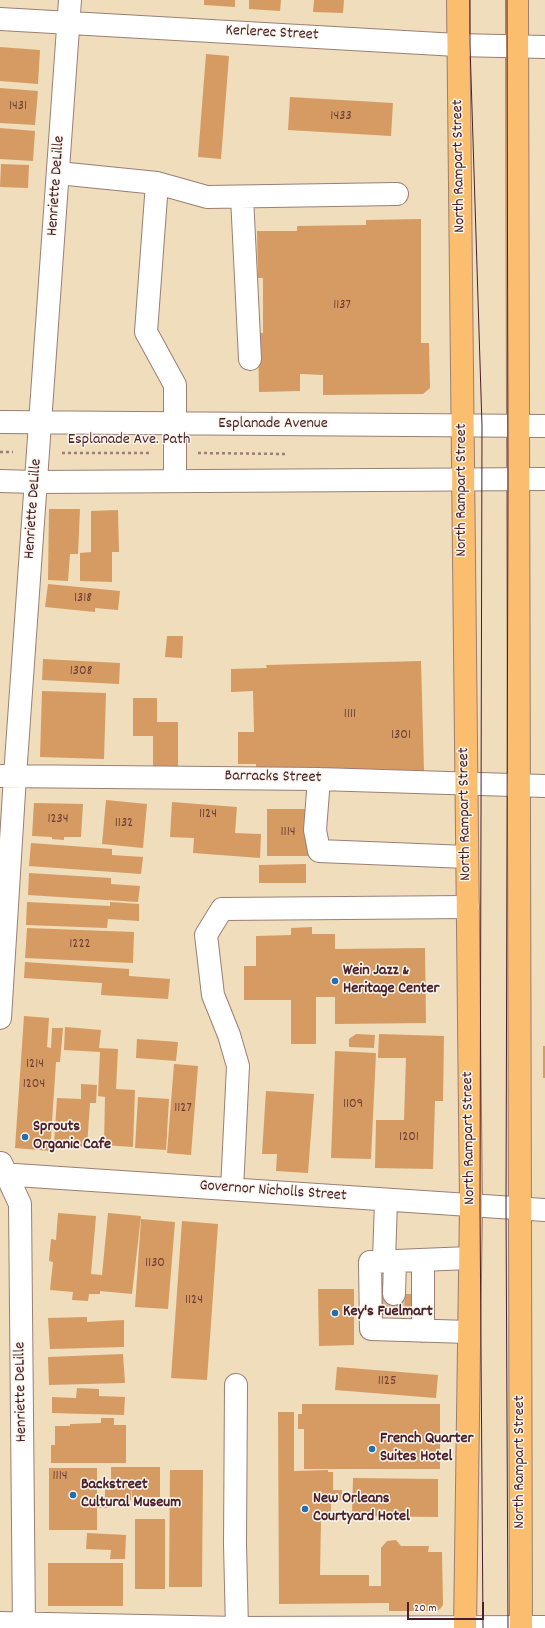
<!DOCTYPE html>
<style>
body{margin:0}
#map{position:relative;width:545px;height:1628px;overflow:hidden;background:#efddbc;font-family:Dekko,sans-serif}
canvas{display:block}
.scale{position:absolute;left:407px;top:1602px;width:77px;height:18px;box-sizing:border-box;border:2px solid #4a1f2b;border-top:0;padding-left:5px;font-size:12px;line-height:14px;white-space:nowrap;color:#4a1f2b;-webkit-text-stroke:3px #fbf7ec;paint-order:stroke}
</style>
<div id="map">
<canvas width="545" height="1628"></canvas>
<div class="scale">20 m</div>
</div>
<script>
const c = document.querySelector('canvas').getContext('2d');
c.lineJoin = 'round';
function fillPath(path, color) { c.fillStyle = color; c.fill(path, 'evenodd'); }
const toPath = rows => new Path2D(rows.map(r => 'M' + r).join(''));
function stroke(path, color, width, dash) { c.strokeStyle = color; c.lineWidth = width; c.lineCap = dash ? 'butt' : 'round'; c.setLineDash(dash || []); c.stroke(path); }
function label(font, color, halo, rows, align = 'center') {
  c.font = font + ' Dekko,sans-serif'; c.lineWidth = 3; c.setLineDash([]); c.textBaseline = 'middle'; c.strokeStyle = halo; c.fillStyle = color; for (const [text, x, y, turn = 0] of rows) {
    c.save(); c.translate(x, y); c.rotate((+turn || 0) * Math.PI / 180); c.textAlign = isNaN(turn) ? turn : align; if (halo) c.strokeText(text, 0, 0); c.fillText(text, 0, 0); c.restore();
  }
}
const building = toPath([
 [204,0,235,0,235,7,204,5],
 [249,0,281,0,280,11,249,9],
 [314,0,344,0,343,13,313,12],
 [0,47,40,50,38,84,0,81],
 [206,54,229,56,221,159,198,157],
 [0,88,38,91,35,125,0,123],
 [290,97,393,103,391,136,288,130],
 [0,128,35,131,33,161,0,159],
 [1,164,29,165,28,188,0,187],
 [421,219,421,343,429,343,430,388,423,394,323,395,323,375,300,374,300,391,259,392,258,333,263,333,263,278,258,278,257,231,297,231,297,226,366,225,366,220],
 [49,509,80,509,78,554,70,554,68,581,48,580],
 [118,510,119,552,112,552,112,582,80,581,80,553,91,552,91,511],
 [48,584,120,591,118,610,95,608,95,612,45,607],
 [167,636,183,636,182,658,165,657],
 [43,659,120,663,119,684,42,680],
 [421,661,424,771,377,772,256,769,256,764,238,764,238,732,254,732,253,691,231,692,231,669,267,668,266,665],
 [42,691,106,693,104,759,40,757],
 [133,698,157,698,157,722,178,722,178,766,153,766,153,736,133,736],
 [106,800,147,804,143,848,102,844],
 [172,802,237,807,235,833,261,834,260,858,193,853,194,838,170,837],
 [34,803,83,804,81,837,64,837,64,840,52,839,52,837,32,836],
 [267,809,308,809,308,856,267,856],
 [31,843,112,849,112,855,143,857,141,874,29,866],
 [306,864,306,883,259,883,259,865],
 [29,873,111,878,111,884,140,886,138,902,28,895],
 [27,902,110,906,110,902,139,904,139,921,108,919,107,928,26,925],
 [312,927,312,934,335,934,335,949,425,948,426,1023,335,1024,335,997,316,997,316,1044,291,1044,291,1000,244,1000,244,966,256,966,256,936,291,935,291,928],
 [27,928,134,932,133,963,25,958],
 [25,962,129,969,129,976,170,979,168,999,101,995,102,983,24,978],
 [24,1016,49,1018,47,1047,51,1048,52,1028,63,1028,60,1062,56,1062,50,1151,15,1148],
 [65,1027,101,1030,99,1048,118,1049,116,1089,135,1090,133,1147,104,1145,105,1097,98,1096,100,1052,64,1050],
 [356,1034,375,1035,374,1048,349,1047,349,1039],
 [379,1034,444,1036,443,1101,435,1101,433,1169,375,1168,376,1120,404,1120,406,1058,378,1058],
 [137,1039,178,1042,176,1061,136,1058],
 [543,1046,545,1046,545,1078,543,1078],
 [335,1051,376,1053,371,1159,331,1158],
 [174,1064,198,1066,191,1155,167,1153],
 [81,1084,97,1085,96,1103,90,1103,87,1147,54,1145,57,1098,81,1099],
 [266,1091,314,1094,308,1173,276,1171,277,1154,262,1154],
 [138,1097,169,1099,166,1150,135,1148],
 [58,1213,96,1216,91,1274,102,1275,108,1213,141,1216,132,1294,100,1291,100,1294,89,1294,88,1301,72,1300,73,1292,50,1290,53,1262,49,1261,51,1239,56,1240],
 [141,1219,175,1222,168,1309,135,1307],
 [182,1221,218,1224,207,1380,171,1378],
 [318,1289,354,1289,354,1345,319,1346],
 [379,1294,415,1294,415,1315,379,1315],
 [87,1317,87,1322,124,1320,124,1347,50,1349,48,1318],
 [123,1354,125,1383,49,1385,48,1357],
 [337,1367,438,1375,436,1398,335,1390],
 [77,1388,99,1389,99,1396,125,1397,124,1415,52,1413,52,1397,76,1398],
 [302,1404,440,1404,440,1469,304,1469,304,1429,298,1429,298,1414,302,1414],
 [278,1412,294,1412,294,1471,328,1470,328,1472,333,1472,333,1490,342,1490,342,1500,331,1500,331,1519,321,1519,320,1575,369,1575,369,1586,381,1586,381,1548,387,1541,396,1540,401,1546,429,1546,428,1552,442,1552,443,1605,440,1609,437,1611,389,1611,389,1603,279,1604],
 [101,1418,114,1418,114,1425,126,1425,126,1463,51,1463,51,1445,55,1445,55,1426,70,1426,70,1424,101,1423],
 [111,1467,160,1467,160,1497,132,1497,131,1486,131,1500,110,1500,110,1508,97,1508,97,1530,49,1530,49,1468,97,1468,97,1500,105,1499,105,1489,111,1490],
 [170,1470,203,1470,202,1587,169,1587],
 [353,1478,438,1479,438,1517,352,1516],
 [135,1519,165,1519,165,1589,135,1589],
 [87,1533,126,1535,125,1559,110,1559,111,1550,86,1549],
 [48,1563,123,1563,123,1606,48,1606]
]);
const minorTunnel = toPath([
 [394,1315,394,1294]
]);
const path = toPath([
 [0,452,13,452],
 [62,453,151,453],
 [198,453,287,454]
]);
const minor = toPath([
 [0,19,457,45,545,47],
 [58,173,157,183,146,332,175,385,175,481],
 [157,183,207,197,397,194],
 [242,197,250,359],
 [0,422,545,426],
 [0,481,35,482,545,479],
 [0,776,319,779,545,786],
 [319,779,315,830,319,851,467,857],
 [0,1018,15,776,70,0],
 [1,1163,20,1204,24,1628],
 [0,1174,545,1210],
 [232,1189,238,1066,229,1035,213,995,206,935,222,909,468,907],
 [384,1261,386,1200],
 [394,1294,395,1261],
 [423,1331,423,1260],
 [469,1332,371,1329,370,1262,470,1258],
 [236,1385,235,1544,237,1628],
 [0,1623,237,1628,545,1627]
]);
const major = toPath([
 [458,0,471,1205,465,1628],
 [517,0,521,1628]
]);
const tram = toPath([
 [470,0,470,45,482,426,480,1206,483,1628],
 [507,0,508,480,506,1208,508,1628]
]);
const markers = [
 [335,981,4,"#1f6fb2"],
 [25,1137,4,"#1f6fb2"],
 [335,1313,4,"#1f6fb2"],
 [372,1449,4,"#1f6fb2"],
 [73,1495,4,"#1f6fb2"],
 [305,1509,4,"#1f6fb2"]
];
const numberNames = [
 ["1431",18,107],
 ["1433",341,117],
 ["1137",342,306],
 ["1318",83,599],
 ["1308",81,672],
 ["1111",350,715],
 ["1301",401,736],
 ["1124",208,815],
 ["1234",58,820],
 ["1132",124,824],
 ["1114",288,833],
 ["1222",80,945],
 ["1214",35,1065],
 ["1204",34,1085],
 ["1109",353,1105],
 ["1127",183,1109],
 ["1201",409,1138],
 ["1130",155,1264],
 ["1124",194,1301],
 ["1125",387,1382],
 ["1114",60,1477]
];
const streetNames = [
 ["Kerlerec Street",272,34,3],
 ["North Rampart Street",460,166,-91],
 ["Henriette DeLille",57,186,-86],
 ["Esplanade Avenue",273,425],
 ["Esplanade Ave. Path",129,441],
 ["North Rampart Street",463,490,-90],
 ["Henriette DeLille",34,509,-86],
 ["Barracks Street",273,778,1],
 ["North Rampart Street",466,814,-91],
 ["North Rampart Street",470,1138,-91],
 ["Governor Nicholls Street",273,1192,4],
 ["Henriette DeLille",22,1392,-91],
 ["North Rampart Street",521,1462,-90]
];
const poiNames = [
 ["Wein Jazz &",343,972],
 ["Heritage Center",343,990],
 ["Sprouts",33,1128],
 ["Organic Cafe",33,1146],
 ["Key's Fuelmart",343,1313],
 ["French Quarter",380,1440],
 ["Suites Hotel",380,1458],
 ["Backstreet",81,1486],
 ["Cultural Museum",81,1504],
 ["New Orleans",313,1500],
 ["Courtyard Hotel",313,1518]
];
fillPath(building, '#d69b62');
stroke(minorTunnel, '#ceb79f', 22, [22, 11]);
stroke(minor, '#9c7e74', 24);
stroke(major, '#9c7e74', 24);
stroke(path, '#9c7e74', 2.5, [3, 3]);
stroke(minor, '#fff', 22);
stroke(major, '#fbbd6e', 22);
stroke(tram, '#4a1f2b', 1);
for (const [x, y, r, color] of markers) { const dot = new Path2D(); dot.arc(x, y, r, 0, 2 * Math.PI); c.fillStyle = color; c.fill(dot); stroke(dot, '#fbf7ec', 1.5); }
label('14px', '#6d3e39', null, numberNames);
label('16px', '#4a1f2b', '#fbf7ec', streetNames);
label('bold 16px', '#4a1f2b', '#fbf7ec', poiNames, 'left');
</script>
